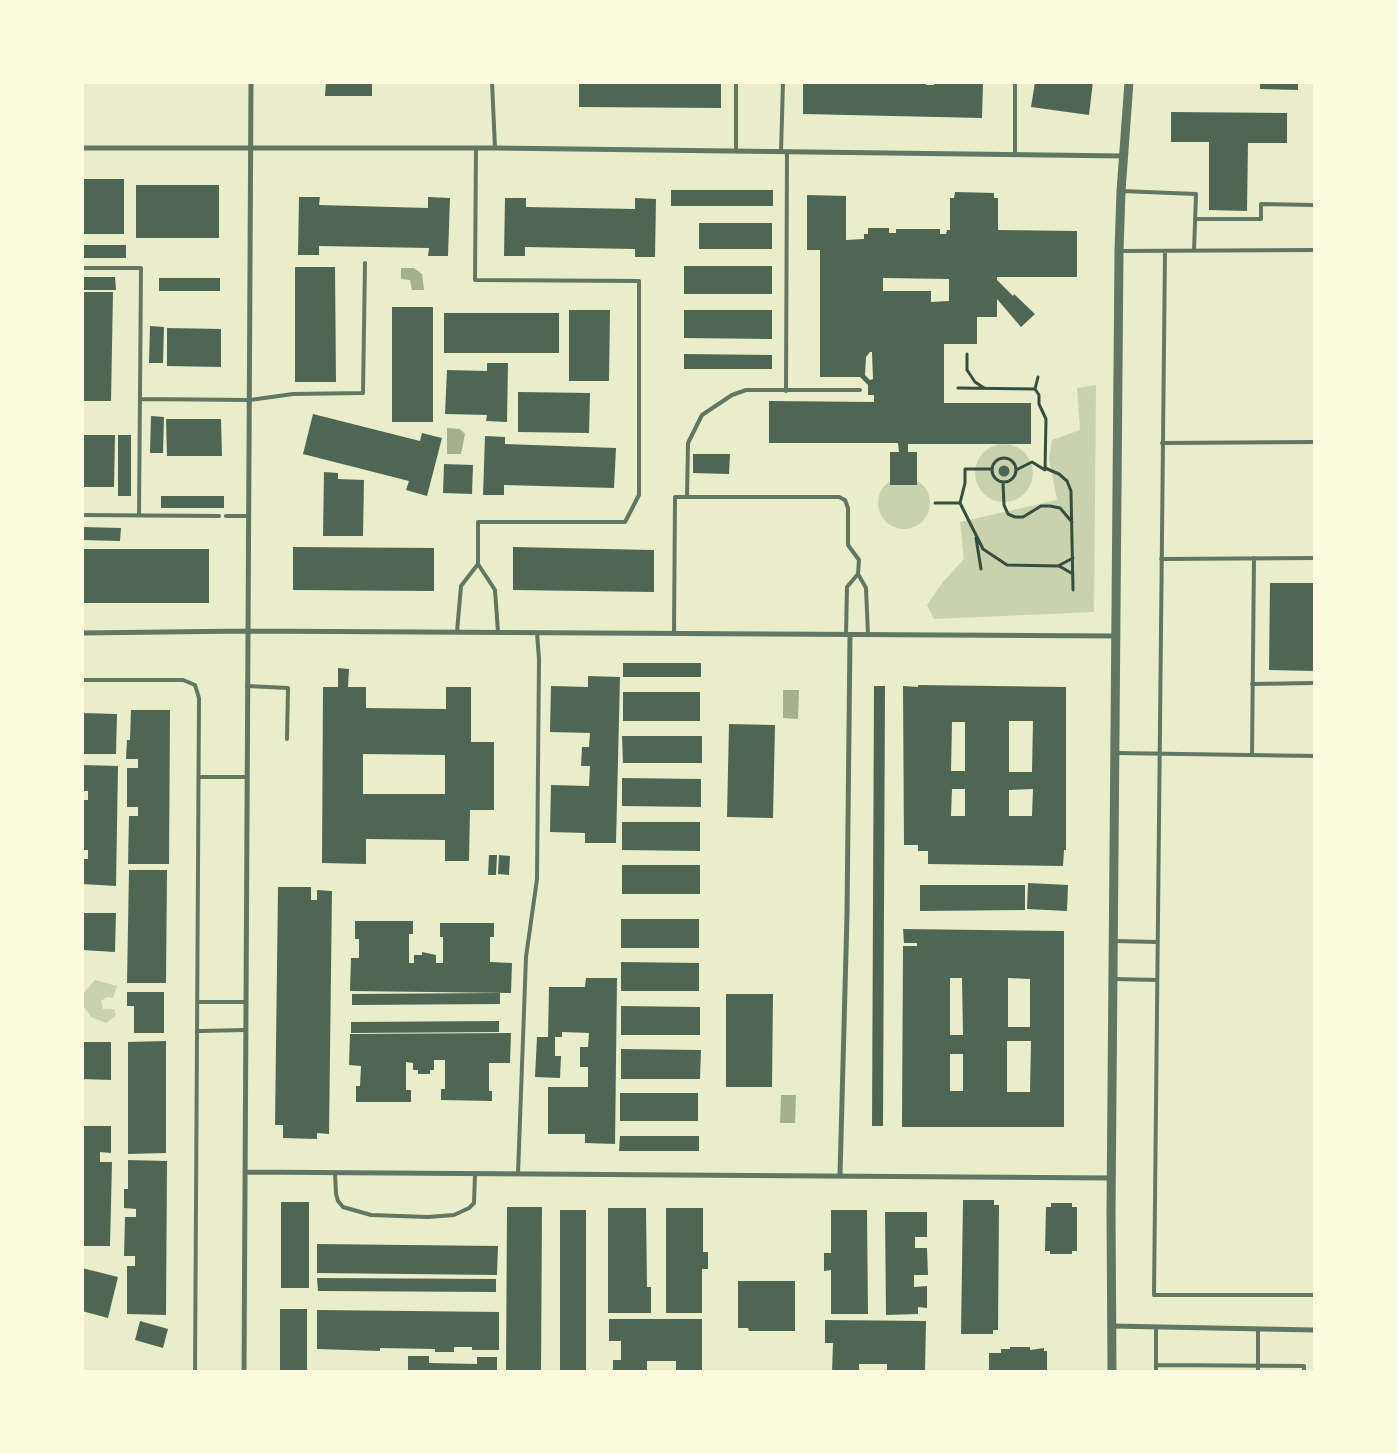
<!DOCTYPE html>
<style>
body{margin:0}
#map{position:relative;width:1397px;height:1454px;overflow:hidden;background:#e9edc9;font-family:"Asap Condensed",sans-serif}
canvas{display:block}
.frame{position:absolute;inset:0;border:84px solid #fefae0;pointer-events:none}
</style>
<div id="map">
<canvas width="1397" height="1454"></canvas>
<div class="frame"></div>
</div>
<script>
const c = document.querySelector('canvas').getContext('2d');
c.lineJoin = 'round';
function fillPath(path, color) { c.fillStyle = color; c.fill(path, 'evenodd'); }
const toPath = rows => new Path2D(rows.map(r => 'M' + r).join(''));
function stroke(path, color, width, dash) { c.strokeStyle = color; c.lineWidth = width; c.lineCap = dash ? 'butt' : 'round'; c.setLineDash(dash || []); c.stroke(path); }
const green = toPath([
 [1096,385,1094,612,934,619,927,605,943,582,964,559,960,522,1057,500,1049,459,1052,440,1080,430,1077,388],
 '975 473a29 29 0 1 1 58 0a29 29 0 1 1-58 0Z',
 '878 503a26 26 0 1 1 52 0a26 26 0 1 1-52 0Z',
 [95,980,117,986,113,998,107,997,101,1001,103,1009,114,1009,116,1015,106,1023,91,1017,83,1005,83,994]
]);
const water = toPath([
 [401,268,414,268,422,274,424,290,412,290,410,280,401,279],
 [447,428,460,429,465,434,461,454,447,454],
 [783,690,799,690,798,719,783,718],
 [781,1095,796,1095,795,1123,780,1123]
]);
const building = toPath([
 [326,82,372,82,372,96,325,96],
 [579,82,721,82,721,108,579,107],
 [803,82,924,82,927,85,934,85,934,82,983,82,982,118,803,114],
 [1035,82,1093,82,1089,115,1031,107],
 [1260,82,1298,82,1298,90,1260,89],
 [1171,112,1287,113,1287,143,1248,143,1247,211,1209,210,1209,142,1171,142],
 [82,179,124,179,124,234,82,234],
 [136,185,219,185,219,238,136,238],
 [671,190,773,190,773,206,671,206],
 [955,192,994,193,994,198,998,198,998,230,1077,231,1077,277,997,277,997,280,1013,296,1014,294,1035,314,1021,327,997,299,997,317,977,317,977,344,944,344,944,403,1031,403,1031,444,908,444,908,452,917,452,917,485,890,485,890,452,899,452,898,443,769,443,769,401,874,402,874,395,868,395,868,385,860,377,820,377,820,250,807,250,807,195,846,196,846,240,864,239,864,234,868,234,868,228,889,228,889,233,896,233,896,229,940,229,940,234,946,234,947,230,950,230,950,198,954,198],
 [883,278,949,279,949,301,931,302,931,291,883,291],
 [870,352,872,352,873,379,870,380,865,375,866,357],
 [299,197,320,197,319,205,428,208,428,197,450,198,448,256,428,256,429,248,319,246,319,255,298,255],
 [505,198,526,198,526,207,635,209,635,198,656,199,655,257,635,257,635,249,525,247,525,256,504,256],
 [699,223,772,223,772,249,699,249],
 [82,245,126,245,126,258,82,258],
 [684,266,772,266,772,294,684,294],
 [295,267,335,267,336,382,295,382],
 [82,277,115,277,116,290,82,290],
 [159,278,220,278,220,291,159,291],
 [82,292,113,292,111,401,82,401],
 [392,307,433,307,433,422,392,422],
 [569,310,610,310,609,381,569,381],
 [684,310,772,310,772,339,684,338],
 [444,313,559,313,559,353,444,353],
 [150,326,164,327,163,363,149,363],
 [167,328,221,329,221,367,167,366],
 [684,354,772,355,772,369,684,369],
 [487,363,508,363,507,422,486,421,487,415,445,414,447,370,487,371],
 [518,392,590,393,589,433,518,432],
 [313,414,420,441,422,433,442,438,427,496,406,490,409,481,303,454],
 [151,416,164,417,163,453,150,453],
 [166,419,221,419,222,456,167,456],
 [82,435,115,435,114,487,82,487],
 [118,435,131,435,131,496,118,496],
 [485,436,505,437,505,444,616,448,614,488,504,485,504,495,483,495],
 [693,454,730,454,729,474,693,473],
 [444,464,473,465,472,494,443,493],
 '998.5 471a5.5 5.5 0 1 1 11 0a5.5 5.5 0 1 1-11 0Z',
 [324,472,338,473,338,479,364,480,363,536,323,536],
 [161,496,224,496,224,508,161,508],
 [82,527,121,528,120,541,82,540],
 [293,547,434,548,434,591,293,590],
 [513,547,654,550,654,592,513,590],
 [82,549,209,549,209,603,82,603],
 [1270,583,1314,583,1314,671,1269,670],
 [623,663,701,663,701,677,623,677],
 [338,668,349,669,348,687,366,687,366,708,446,709,446,687,471,687,471,742,494,742,494,810,470,810,469,861,445,861,445,840,366,839,366,864,322,863,323,687,338,687],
 [363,754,445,755,445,794,363,794],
 [588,676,620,677,616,843,585,843,585,833,550,832,551,785,589,786,590,766,581,766,582,747,589,747,590,733,550,732,551,686,588,687],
 [918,685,1066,687,1066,850,1064,850,1063,866,928,864,928,851,918,851,918,845,904,845,903,686,918,687],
 [1009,721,1033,721,1032,772,1009,772],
 [952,722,965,722,965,771,951,771],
 [952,789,965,789,965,816,951,816],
 [1033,789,1032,816,1009,816,1009,790],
 [874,686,885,686,883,1126,872,1126],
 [623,692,700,692,700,721,623,721],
 [131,710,170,710,169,864,128,864,129,816,138,816,138,807,127,807,127,768,138,768,138,759,126,759,127,740,130,740],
 [82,713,117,714,116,754,82,754],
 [729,724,775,725,773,818,727,817],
 [622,736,702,736,702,763,623,763],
 [82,765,118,766,116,886,82,884,82,859,88,859,88,850,82,850,82,800,88,800,88,791,82,791],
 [622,778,701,779,701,807,622,806],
 [622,822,700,822,700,851,622,850],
 [489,855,497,855,496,875,488,875],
 [499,855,510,856,509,875,498,874],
 [622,865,700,865,700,894,622,894],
 [129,870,167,870,166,983,127,983],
 [1028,883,1068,885,1067,911,1027,909],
 [920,885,1025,885,1025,910,920,911],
 [278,887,311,887,311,900,317,900,317,890,332,891,329,1134,317,1133,317,1139,283,1138,283,1125,275,1125],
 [82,913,116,913,115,952,82,950],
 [621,919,699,919,699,948,621,948],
 [355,921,413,921,413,934,409,934,409,963,414,963,414,955,422,955,422,952,436,955,436,963,443,963,443,937,440,937,440,923,494,923,494,937,490,937,490,962,512,963,511,993,350,991,351,958,359,958,359,939,355,939],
 [903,929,1064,931,1064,1127,902,1127,903,946,917,946,917,943,904,943],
 [950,978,962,978,963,1035,950,1035],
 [1008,978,1030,979,1030,1027,1008,1027],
 [1007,1041,1031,1041,1030,1092,1007,1092],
 [950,1054,963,1054,963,1091,950,1091],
 [621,962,699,963,699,991,621,991],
 [586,978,617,978,615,1144,585,1143,585,1134,548,1134,548,1087,588,1087,588,1067,580,1067,580,1047,588,1047,589,1033,562,1032,562,1037,555,1037,555,1056,561,1056,560,1078,535,1077,537,1037,548,1037,549,987,585,987],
 [127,992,164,992,164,1033,134,1033,134,1006,127,1006],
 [500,993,500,1004,352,1005,352,994],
 [726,994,773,994,772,1087,726,1087],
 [621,1006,700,1007,700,1035,621,1035],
 [499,1021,499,1032,351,1033,351,1022],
 [511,1033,510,1063,489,1063,489,1091,492,1091,492,1101,441,1100,441,1089,445,1089,445,1060,434,1060,434,1070,430,1070,430,1074,418,1074,418,1070,413,1070,413,1063,406,1062,406,1090,411,1090,411,1102,356,1102,356,1086,360,1086,361,1066,349,1065,350,1034],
 [166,1041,166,1153,128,1154,128,1042],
 [82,1042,111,1042,111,1080,82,1079],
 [621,1049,701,1050,700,1079,621,1079],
 [620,1093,698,1093,698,1121,620,1121],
 [82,1126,111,1126,111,1153,100,1152,100,1162,112,1162,110,1246,82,1246],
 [620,1136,699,1136,699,1151,619,1151],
 [128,1160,167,1161,166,1315,127,1314,127,1266,135,1266,135,1256,124,1256,125,1217,136,1217,136,1209,124,1208,124,1189,128,1189],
 [963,1200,994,1200,994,1205,999,1205,998,1330,993,1330,993,1334,961,1334],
 [281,1202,309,1202,309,1288,281,1288],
 [1051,1203,1072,1203,1072,1207,1077,1207,1077,1251,1072,1251,1072,1254,1050,1254,1050,1251,1045,1251,1046,1207,1051,1207],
 [507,1207,542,1207,541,1372,506,1372],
 [608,1208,646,1208,647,1287,651,1287,651,1313,608,1313],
 [666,1208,703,1208,703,1252,708,1252,708,1269,702,1269,702,1313,666,1313],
 [560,1210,586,1210,586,1372,560,1372],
 [831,1210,867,1210,868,1314,831,1314,831,1270,824,1271,824,1253,831,1253],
 [885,1212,927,1212,927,1237,915,1237,915,1248,927,1248,928,1275,914,1275,914,1287,927,1286,927,1308,918,1307,918,1314,886,1315],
 [317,1244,498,1246,497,1275,317,1273],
 [82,1268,118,1277,108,1318,82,1311],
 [317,1278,496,1279,496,1292,318,1291],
 [738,1281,795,1281,795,1331,749,1331,748,1328,738,1328],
 [280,1309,307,1309,307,1370,280,1370],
 [317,1310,499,1312,499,1350,472,1350,472,1347,454,1347,454,1352,435,1352,435,1349,380,1348,380,1351,317,1349],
 [609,1319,702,1319,702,1372,676,1372,676,1361,647,1361,647,1372,613,1372,613,1360,621,1360,621,1341,609,1341],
 [825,1320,926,1321,925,1372,887,1372,887,1364,859,1364,859,1372,832,1372,833,1343,825,1343],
 [140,1321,168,1329,163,1348,135,1340],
 [1010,1347,1030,1347,1030,1350,1044,1348,1044,1351,1047,1351,1047,1372,989,1371,989,1353,1001,1353,1001,1349,1010,1349],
 [408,1356,429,1356,429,1363,477,1364,477,1357,497,1357,497,1372,408,1372]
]);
const path = toPath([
 [967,354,967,370,975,382,984,388],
 [958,388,1035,389,1039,395,1039,404,1046,419,1045,470,1032,462,1016,470],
 [1035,389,1038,377],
 '992 470a12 12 0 1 1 24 0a12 12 0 1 1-24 0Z',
 [1045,468,1059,474,1067,481,1071,491,1073,590],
 [1003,483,1004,505,1008,514,1015,517,1023,517,1041,506,1050,506,1060,508,1072,522],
 [935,503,960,503,965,483,965,469,992,469],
 [960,503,983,549,1007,565,1058,566,1073,558],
 [976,538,981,569],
 [1059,566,1073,574]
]);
const service = toPath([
 [492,82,495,148],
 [1015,82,1015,155],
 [476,148,475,280,639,281,639,495,625,522,478,522,478,564,495,590,498,632],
 [736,151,736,82],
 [781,152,783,82],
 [1121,191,1196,194,1194,251],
 [1196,219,1261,219,1261,204,1314,205],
 [1119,251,1314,250],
 [1165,251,1154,1295,1314,1295],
 [82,268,141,268,139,515],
 [786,391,787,152],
 [140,399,250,400,293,394,363,393,365,263],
 [1162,443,1314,442],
 [687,497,688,443,702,415,732,395,746,390,860,390],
 [82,515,219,516],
 [226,516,248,516],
 [1161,559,1314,558],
 [858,574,866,588,868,635],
 [457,632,461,586,478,564],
 [674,634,675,497,839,497,845,500,848,508,848,545,859,560,858,574,847,587,846,635],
 [82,680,183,680,195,685,199,698,195,1372],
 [1252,684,1314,683],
 [247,686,288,688,287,739],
 [1116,753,1314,756],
 [1252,755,1254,558],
 [200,777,245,777],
 [1115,941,1157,942],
 [1114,979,1157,980],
 [199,1002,245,1002],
 [199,1031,245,1030],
 [335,1173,336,1194,338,1201,343,1207,371,1215,428,1217,454,1215,469,1208,474,1203,475,1174],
 [518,1174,526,957,537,879,539,659,537,633],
 [1156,1327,1156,1372],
 [1156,1365,1304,1366,1304,1372],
 [1258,1372,1258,1329]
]);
const minor = toPath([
 [82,148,495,148,1123,156],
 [82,633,246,631,1116,636],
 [245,1172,1112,1178],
 [840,1175,847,915,850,635],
 [1112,1326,1314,1330],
 [244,1372,251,82]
]);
const tertiary = toPath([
 [1112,1372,1111,1210,1119,251,1121,191,1129,82]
]);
fillPath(green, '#cad2ad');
fillPath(water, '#a3b18a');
fillPath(building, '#4f6655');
stroke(path, '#344e41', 3);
stroke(service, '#617663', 4);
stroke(minor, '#617663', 5);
stroke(tertiary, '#617663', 9);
</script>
